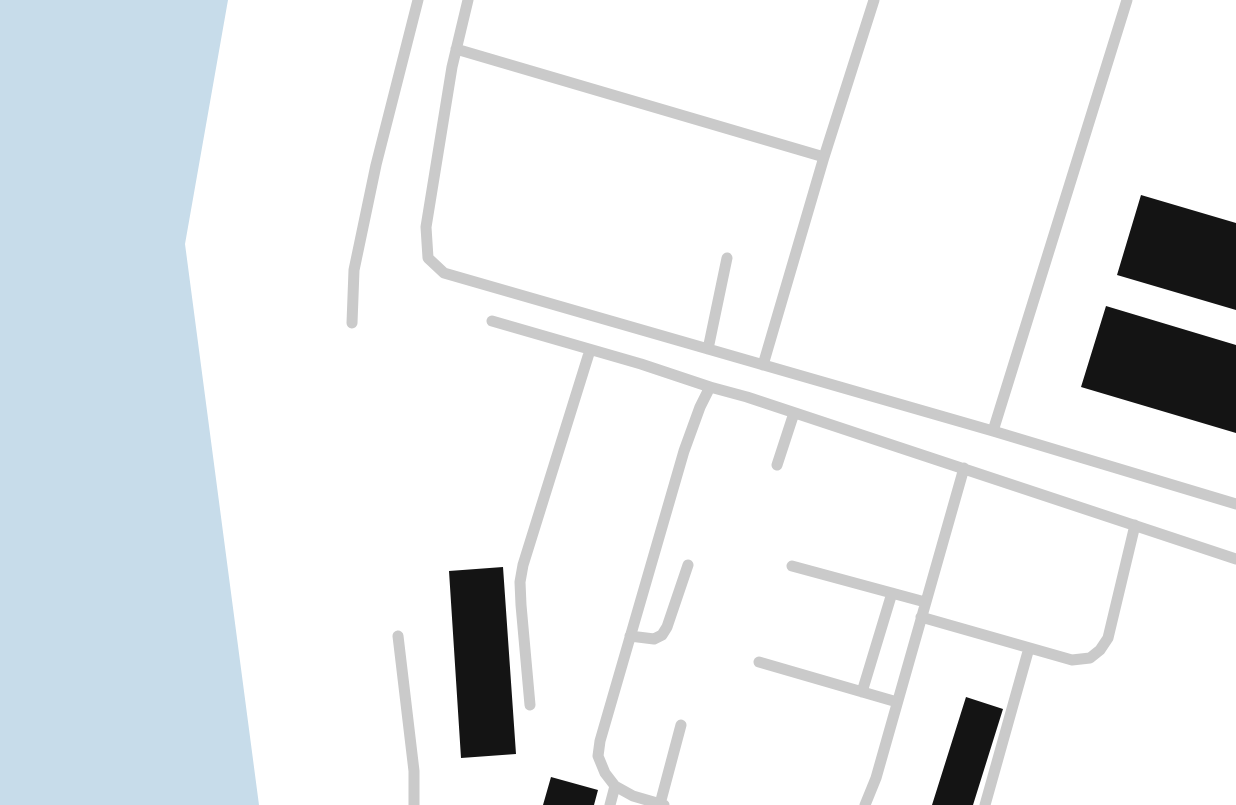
<!DOCTYPE html>
<style>
body{margin:0}
canvas{display:block;background:#fff}
</style>
<canvas width="1236" height="805"></canvas>
<script>
const c = document.querySelector('canvas').getContext('2d');
c.lineJoin = 'round';
function fillPath(path, color) { c.fillStyle = color; c.fill(path, 'evenodd'); }
const toPath = rows => new Path2D(rows.map(r => 'M' + r).join(''));
function stroke(path, color, width, dash) { c.strokeStyle = color; c.lineWidth = width; c.lineCap = dash ? 'butt' : 'round'; c.setLineDash(dash || []); c.stroke(path); }
const water = toPath([
 [0,0,228,0,185,244,259,805,0,805]
]);
const building = toPath([
 [1141,195,1236,223,1236,310,1117,275],
 [1106,306,1236,345,1236,433,1081,387],
 [503,567,516,754,461,758,449,571],
 [966,697,1003,709,973,805,932,805],
 [551,777,598,790,594,805,543,805]
]);
const lane = toPath([
 [468,0,452,67,426,227,428,258,444,273,993,431,1236,504],
 [456,49,824,157],
 [492,321,641,364,710,387],
 [352,323,354,270,376,165,418,0],
 [708,349,727,258],
 [763,365,824,157,874,0],
 [993,431,1127,0],
 [777,465,794,413],
 [792,566,925,602],
 [921,617,1072,660,1090,658,1100,650,1108,638,1135,525],
 [398,636,414,771,414,805],
 [630,636,654,639,662,635,667,627,688,565],
 [759,662,897,702],
 [862,692,892,593],
 [530,705,521,605,520,582,523,565,590,350],
 [660,804,681,725],
 [610,805,615,786],
 [664,805,633,796,615,786,605,773,598,756,600,741,684,451,700,407,710,387,747,397,1236,559],
 [865,805,876,778,964,468],
 [985,805,1029,648]
]);
fillPath(water, '#c7dcea');
fillPath(building, '#141414');
stroke(lane, '#cacaca', 11);
</script>
